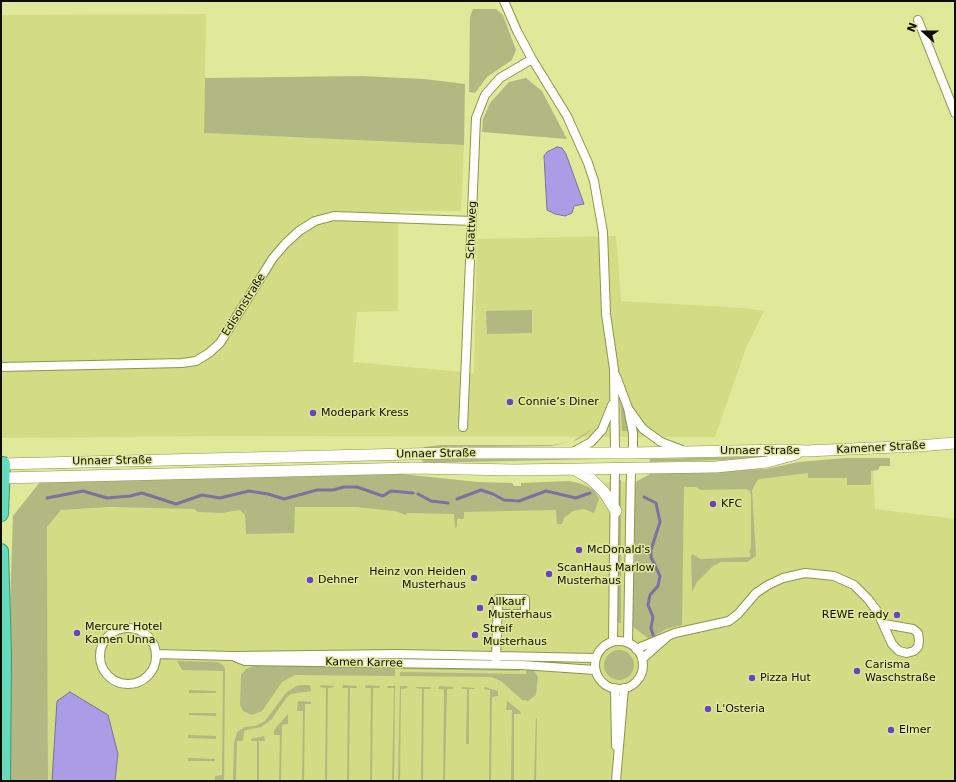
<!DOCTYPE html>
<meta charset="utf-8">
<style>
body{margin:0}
#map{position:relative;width:956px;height:782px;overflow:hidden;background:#e0e899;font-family:"DejaVu Sans",sans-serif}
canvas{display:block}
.frame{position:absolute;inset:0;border:2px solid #0c0d00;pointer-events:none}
.north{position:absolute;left:904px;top:12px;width:40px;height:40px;-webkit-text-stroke:3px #e0e899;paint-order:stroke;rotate:291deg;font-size:11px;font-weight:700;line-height:16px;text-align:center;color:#0c0d00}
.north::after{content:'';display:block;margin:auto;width:14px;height:18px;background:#0c0d00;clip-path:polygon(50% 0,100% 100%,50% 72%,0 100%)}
</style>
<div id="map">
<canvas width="956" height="782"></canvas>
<div class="frame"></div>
<div class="north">N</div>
</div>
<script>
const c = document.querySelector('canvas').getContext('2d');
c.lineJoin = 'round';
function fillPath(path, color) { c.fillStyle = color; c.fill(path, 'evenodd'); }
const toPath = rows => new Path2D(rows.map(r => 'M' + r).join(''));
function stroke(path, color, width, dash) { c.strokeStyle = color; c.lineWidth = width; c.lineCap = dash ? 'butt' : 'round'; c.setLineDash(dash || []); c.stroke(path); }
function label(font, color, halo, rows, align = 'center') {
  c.font = font + ' "DejaVu Sans",sans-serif'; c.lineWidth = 3; c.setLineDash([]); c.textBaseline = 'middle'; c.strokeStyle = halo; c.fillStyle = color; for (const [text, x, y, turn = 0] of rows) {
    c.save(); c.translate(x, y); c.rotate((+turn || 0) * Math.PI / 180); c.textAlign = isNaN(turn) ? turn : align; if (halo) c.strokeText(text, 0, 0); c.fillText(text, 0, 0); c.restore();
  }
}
const built = toPath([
 [206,14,204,133,464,145,461,211,400,211,398,224,398,311,357,312,353,362,474,373,477,239,616,236,621,301,744,308,764,311,746,348,715,437,218,436,1,438,1,15],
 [873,469,875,509,955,519,955,781,48,781,47,527,61,510]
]);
const green = toPath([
 [473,9,496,9,503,15,516,50,512,60,487,77,475,93,469,92,470,17],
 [361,76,424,79,465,84,464,145,204,133,205,78],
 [526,78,542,91,567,139,482,132,483,119,490,103,509,82],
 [532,310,532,333,487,334,486,311],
 [620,394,628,421,628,431,622,431],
 [592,429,585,435,577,440,552,446,424,448,424,447,440,445,553,445,573,441],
 [598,456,598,459,423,463,422,459],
 [770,456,760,459,650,462,650,459],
 [845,458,890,458,890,466,880,466,878,470,871,471,871,484,868,485,847,485,847,478,808,478,808,473,760,479,757,481,752,490,756,556,747,562,721,562,713,566,697,582,692,592,691,556,693,554,700,559,749,557,751,555,749,552,751,547,751,497,750,491,746,489,701,490,696,487,684,487,682,625,666,629,649,639,631,625,630,596,635,560,635,488,637,481,650,474,658,473,766,469,799,462],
 [401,474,478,482,512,483,514,486,521,486,521,483,569,481,579,483,594,490,599,499,594,513,584,509,573,511,564,518,562,524,557,524,556,510,464,512,464,519,457,519,457,527,455,528,454,514,407,513,406,515,395,511,356,507,295,507,294,533,246,534,245,515,240,510,222,513,198,512,194,509,112,507,61,510,47,527,48,781,10,781,10,609,13,516,40,482],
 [617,480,621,480,621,623,617,623],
 '604 665a15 15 0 1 1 30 0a15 15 0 1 1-30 0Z',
 [177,661,217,662,223,665,225,669,224,781,215,781,215,776,222,775,223,671,182,670],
 [256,665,395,666,395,676,295,675,282,682,262,711,252,715,243,711,240,705,241,675,246,669],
 [401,666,520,668,520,671,401,669],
 [526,668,533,669,538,677,536,695,528,701,522,700,501,681,491,677,400,676,400,672,526,674],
 [301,685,310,685,311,691,291,694,287,697,271,720,261,727,246,730,244,732,243,741,237,741,236,781,233,781,234,743,237,732,245,727,255,726,265,721,286,693,296,686],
 [321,685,334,686,334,687,328,688,327,781,325,781,326,688,320,687],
 [343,685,357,686,357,688,350,688,349,781,347,781,348,688,342,688],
 [366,685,380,686,379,688,373,688,372,781,370,781,371,688,365,688],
 [388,686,395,686,394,781,392,781,394,688,387,688],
 [400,686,407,686,408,688,401,689,400,781,398,781],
 [439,686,453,687,453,689,447,689,445,781,443,781,444,689,438,689],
 [416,687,430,687,430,689,424,689,423,781,421,781,422,689,416,688],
 [462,687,475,688,475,689,469,689,469,744,466,744,467,689,461,689],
 [485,687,498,691,498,696,492,697,491,781,489,781,490,690,484,689],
 [189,690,216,691,216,693,189,693],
 [298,701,311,702,311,704,305,704,304,781,302,781,303,711,297,711],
 [507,701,520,711,521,714,514,714,514,781,511,781,512,710,506,710],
 [189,713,216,713,216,716,189,715],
 [288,714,288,724,282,725,281,781,279,781,280,735,274,735,274,730],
 [536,718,537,718,536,781,534,781],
 [188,735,216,736,216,739,188,738],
 [264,736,265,741,259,741,259,781,257,781,257,741,251,741,251,739],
 [188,758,215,759,215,761,188,761]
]);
const water = toPath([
 [557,147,562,148,566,154,584,204,574,206,572,213,565,216,555,214,547,210,544,156,547,152,557,147],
 [70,692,108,715,118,754,115,781,52,781,57,701,70,692]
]);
const stream = toPath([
 [418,494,431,501,448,503],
 [644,497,656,503,660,522,651,550,651,557,660,576,658,586,650,595,648,605,653,617,651,628,654,638],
 [47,498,83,491,107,498,130,496,142,493,176,504,202,495,220,498,249,491,268,494,284,499,317,490,333,490,344,487,357,487,383,496,391,491,413,493],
 [457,499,481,490,493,494,504,500,519,501,546,491,576,498,590,493]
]);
const street = toPath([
 [504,1,517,31,532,59,567,116,588,163,594,181,603,232,606,314,614,369,615,453],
 [918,20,955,113],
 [1,367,182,363,196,361,209,353,220,343,273,258,285,244,299,231,315,221,334,216,472,221],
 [616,376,628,408,633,433,633,453],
 [630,411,643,429,661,442,682,450],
 [463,427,476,118,485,95,500,78,532,59],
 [573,452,591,442,602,430,612,405],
 '100 656a28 28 0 1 1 56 0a28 28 0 1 1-56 0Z',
 '595 665a24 24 0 1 1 48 0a24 24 0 1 1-48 0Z',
 [613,641,615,469],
 [628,642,631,468],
 [636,649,675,633,729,621,738,614,756,593,768,585,783,578,805,573,834,576,854,585,868,599,877,611,892,644,899,651,907,653,914,651,918,647,919,641,918,633,913,629,884,624],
 [156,654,232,656,398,654,595,658],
 [235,657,245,661,522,665,595,670],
 [496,659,498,599,525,599,525,614,497,614],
 [642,659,667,637],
 [615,688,616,746],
 [616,781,624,688]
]);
const secondary = toPath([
 [3,464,450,453,633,453,785,450,806,451,918,446,955,443],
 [575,470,591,479,604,492,616,511],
 [2,478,413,468,514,470,716,467,767,462,796,454]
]);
const highway = toPath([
 [1,514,3,464],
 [1,551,4,654,3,781]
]);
const markers = [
 [510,402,4,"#6944bc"],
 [313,413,4,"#6944bc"],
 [713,504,4,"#6944bc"],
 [579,550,4,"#6944bc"],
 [549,574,4,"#6944bc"],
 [474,578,4,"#6944bc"],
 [310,580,4,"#6944bc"],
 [480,608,4,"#6944bc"],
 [897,615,4,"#6944bc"],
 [77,633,4,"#6944bc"],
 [475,635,4,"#6944bc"],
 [857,671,4,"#6944bc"],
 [752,678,4,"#6944bc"],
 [708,709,4,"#6944bc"],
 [891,730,4,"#6944bc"]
];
const streetNames = [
 ["Schattweg",472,230,-88],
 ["Edisonstraße",244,305,-58],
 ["Kamener Straße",881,448,-3],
 ["Unnaer Straße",760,451],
 ["Unnaer Straße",436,454,-1],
 ["Unnaer Straße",112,461,-1],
 ["Kamen Karree",364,663,1]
];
const poiNames = [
 ["Connie’s Diner",518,402],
 ["Modepark Kress",321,413],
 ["KFC",721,504],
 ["McDonald's",587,550],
 ["ScanHaus Marlow",557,568],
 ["Musterhaus",557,581],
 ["Heinz von Heiden",466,572,"right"],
 ["Musterhaus",466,585,"right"],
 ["Dehner",318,580],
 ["Allkauf",488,602],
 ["Musterhaus",488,615],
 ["REWE ready",889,615,"right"],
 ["Mercure Hotel",85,627],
 ["Kamen Unna",85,640],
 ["Streif",483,629],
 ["Musterhaus",483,642],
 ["Carisma",865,665],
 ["Waschstraße",865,678],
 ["Pizza Hut",760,678],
 ["L'Osteria",716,709],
 ["Elmer",899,730]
];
fillPath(built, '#d3db84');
fillPath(green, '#b2b881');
fillPath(water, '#ab9de5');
stroke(water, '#7b72a0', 1);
stroke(stream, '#7b72a0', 3);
stroke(street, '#8f9549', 10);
stroke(secondary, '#8f9549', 12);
stroke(highway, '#46937a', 16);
stroke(street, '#fff', 8);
stroke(secondary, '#fff', 11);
stroke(highway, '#66dbbb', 14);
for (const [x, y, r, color] of markers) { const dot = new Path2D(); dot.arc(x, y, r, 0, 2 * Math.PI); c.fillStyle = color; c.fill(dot); stroke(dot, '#e0e899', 1.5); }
label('11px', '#0c0d00', '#e0e899', streetNames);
label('11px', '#0c0d00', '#e0e899', poiNames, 'left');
</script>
